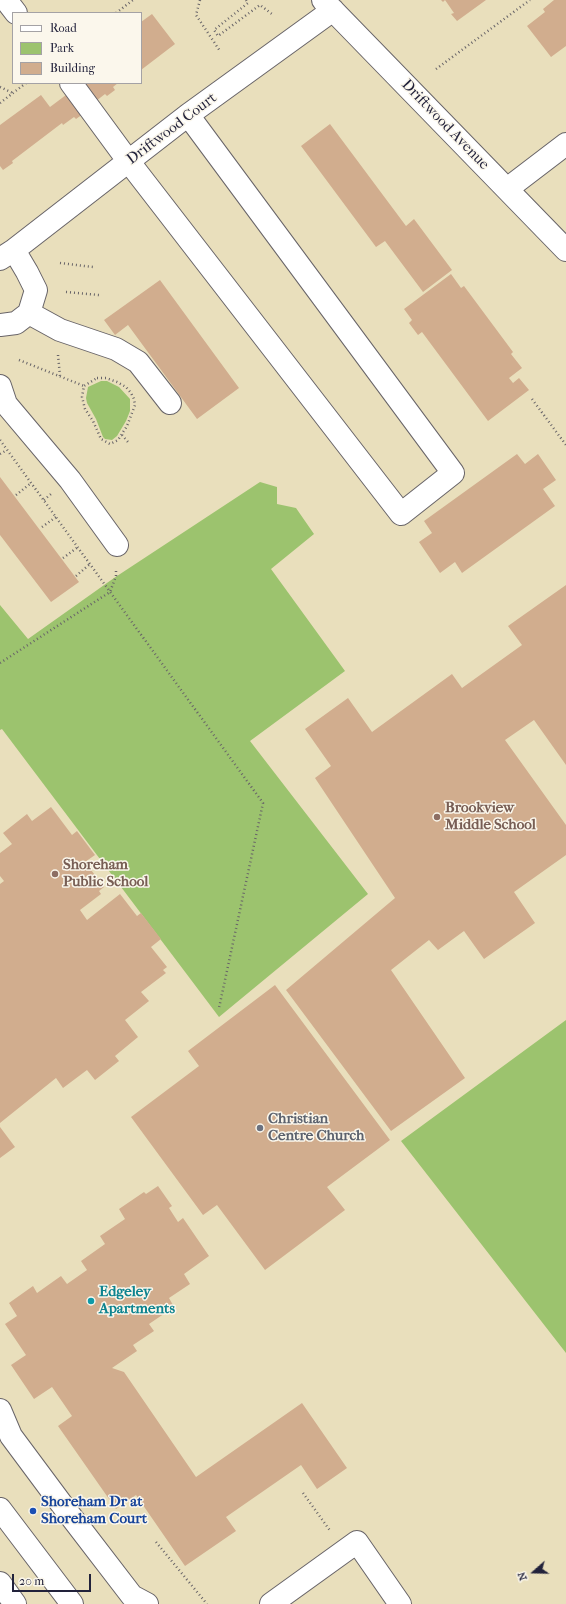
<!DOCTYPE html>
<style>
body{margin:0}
#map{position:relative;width:566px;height:1604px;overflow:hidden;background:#e9dfbc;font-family:"IM FELL French Canon",serif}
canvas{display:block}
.legend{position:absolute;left:12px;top:12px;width:130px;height:72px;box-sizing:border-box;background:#fbf7ec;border:1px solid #a4a2a5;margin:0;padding:5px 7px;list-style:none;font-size:12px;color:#22223b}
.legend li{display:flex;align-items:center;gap:8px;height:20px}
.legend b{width:20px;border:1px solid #a4a2a5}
.north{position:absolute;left:514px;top:1552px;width:40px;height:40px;-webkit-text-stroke:3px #fbf7ec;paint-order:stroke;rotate:250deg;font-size:11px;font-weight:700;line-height:16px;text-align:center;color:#22223b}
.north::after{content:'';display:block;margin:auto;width:14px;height:18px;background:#22223b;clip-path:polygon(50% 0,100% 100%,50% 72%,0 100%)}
.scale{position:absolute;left:12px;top:1574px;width:79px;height:18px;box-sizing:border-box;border:2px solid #22223b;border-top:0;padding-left:5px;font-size:12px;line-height:14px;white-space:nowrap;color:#22223b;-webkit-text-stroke:3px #fbf7ec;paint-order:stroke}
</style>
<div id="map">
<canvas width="566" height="1604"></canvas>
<ul class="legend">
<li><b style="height:5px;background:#fff"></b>Road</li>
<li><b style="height:11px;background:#9cc36e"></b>Park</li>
<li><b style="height:11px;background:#d1ad8e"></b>Building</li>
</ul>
<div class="north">N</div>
<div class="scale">20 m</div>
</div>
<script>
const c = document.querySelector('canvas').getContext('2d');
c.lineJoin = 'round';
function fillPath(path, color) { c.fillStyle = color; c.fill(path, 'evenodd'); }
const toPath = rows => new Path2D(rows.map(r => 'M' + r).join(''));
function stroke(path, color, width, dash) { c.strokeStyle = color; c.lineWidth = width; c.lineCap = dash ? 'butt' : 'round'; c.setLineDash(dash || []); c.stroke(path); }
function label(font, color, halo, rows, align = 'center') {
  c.font = font + ' "IM FELL French Canon",serif'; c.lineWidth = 3; c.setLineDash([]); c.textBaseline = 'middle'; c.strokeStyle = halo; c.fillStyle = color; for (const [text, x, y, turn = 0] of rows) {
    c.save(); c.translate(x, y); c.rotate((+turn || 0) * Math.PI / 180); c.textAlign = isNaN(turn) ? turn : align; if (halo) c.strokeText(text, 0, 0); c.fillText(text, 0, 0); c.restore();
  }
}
const green = toPath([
 [101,381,107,381,119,387,130,399,130,411,126,421,117,436,112,440,105,439,103,437,96,419,87,403,86,398,88,387],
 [260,482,277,487,277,504,296,508,314,534,271,569,345,671,250,741,368,894,219,1017,2,729,0,730,0,605,28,639,114,578],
 [566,1020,566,1353,401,1141]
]);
const building = toPath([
 [441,0,486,0,457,21,451,14,454,13,445,0,443,2],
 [554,0,566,0,566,46,551,57,527,26,545,12,543,9],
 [152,14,175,44,141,70,141,22],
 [82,83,118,83,113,87,115,90,107,96,105,94,82,112,83,114,76,119,74,117,63,125,62,123,12,161,13,163,3,170,0,166,0,125,41,95,50,107],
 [330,124,406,226,414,219,452,270,423,292,385,241,376,247,301,146],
 [451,274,461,288,464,286,513,352,511,354,522,368,509,378,513,383,519,378,529,390,488,421,422,332,418,335,409,323,412,320,404,309],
 [160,280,239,388,197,419,128,325,115,335,104,320],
 [517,454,525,464,538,454,556,480,543,489,555,506,462,573,455,562,440,573,419,542,432,533,424,521],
 [0,477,79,582,51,602,0,535],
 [566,585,566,765,534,720,505,740,566,825,566,855,514,892,535,923,484,959,464,931,438,950,429,940,391,970,465,1078,391,1131,286,990,395,898,315,778,331,766,305,729,348,698,372,732,452,674,462,688,522,645,508,626],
 [51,807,72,835,77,831,95,855,85,862,104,887,99,891,101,894,80,910,87,920,120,894,137,916,141,913,161,939,151,947,167,967,163,970,166,973,141,992,149,1001,125,1020,138,1037,115,1056,119,1061,95,1080,87,1070,63,1088,56,1078,0,1123,0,884,4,881,0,876,0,853,12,844,3,833,27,814,32,821],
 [275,985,390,1140,327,1187,345,1210,265,1270,217,1205,203,1215,131,1117,199,1066,188,1051],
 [0,1127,15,1147,0,1158],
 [158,1186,172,1206,169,1208,178,1222,183,1218,209,1256,184,1274,190,1284,169,1298,174,1307,149,1324,154,1331,133,1345,137,1351,112,1368,124,1372,196,1477,302,1403,347,1468,317,1489,301,1465,226,1517,236,1531,185,1566,136,1495,116,1509,58,1426,72,1416,52,1387,34,1399,11,1365,26,1355,5,1324,17,1316,9,1303,33,1286,37,1293,61,1276,67,1284,87,1270,81,1261,105,1244,100,1236,125,1219,119,1209,144,1192,146,1194]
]);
const path = toPath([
 [200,0,196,15,220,51],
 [246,0,248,3,214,30,218,36,260,5,272,14],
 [116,13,133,0],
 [436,69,530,0],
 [0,87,13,93],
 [0,103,26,83],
 [60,263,93,267],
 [66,292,99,295],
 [58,355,60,376],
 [19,360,84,386],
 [97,378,106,378,117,382,126,387,131,393,134,399,135,405,127,426,118,440,110,444,101,439,93,421,85,409,82,397,84,386,97,378],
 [532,399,566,445],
 [122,435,128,442],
 [0,440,263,803,219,1008],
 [0,454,7,450],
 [16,495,31,483],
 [44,500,51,494],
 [42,527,56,517],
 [63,558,78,547],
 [76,576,90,564],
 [0,663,110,592,116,576,116,569],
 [303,1493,331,1532],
 [156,1542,207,1604]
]);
const minor = toPath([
 [6,0,16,13],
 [323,0,566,250],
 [71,83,129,162,401,514,453,473,188,115],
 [507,189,566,144],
 [14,250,188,115,333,10],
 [0,259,14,250,27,272,36,290,29,313,16,323,0,325],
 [29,313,60,330,116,349,138,362,170,403],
 [0,386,6,404,70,480,117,545],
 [0,1410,11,1436,66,1510,132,1596,147,1604],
 [0,1509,72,1604],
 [0,1583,15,1604],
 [271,1604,357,1542,400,1604]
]);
const markers = [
 [437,817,4,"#8d6e63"],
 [55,874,4,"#8d6e63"],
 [260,1128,4,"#6b7280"],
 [91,1301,4,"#0f9aa8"],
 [33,1511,4,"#1a4fb4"]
];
const streetNames = [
 ["Driftwood Avenue",445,125,46],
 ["Driftwood Court",172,129,-37]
];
const educationNames = [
 ["Brookview",445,808],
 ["Middle School",445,825],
 ["Shoreham",63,865],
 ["Public School",63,882]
];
const worshipNames = [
 ["Christian",268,1119],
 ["Centre Church",268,1136]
];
const cultureNames = [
 ["Edgeley",99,1292],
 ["Apartments",99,1309]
];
const transitNames = [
 ["Shoreham Dr at",41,1502],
 ["Shoreham Court",41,1519]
];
fillPath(green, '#9cc36e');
fillPath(building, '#d1ad8e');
stroke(minor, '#686468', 24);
stroke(path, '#686468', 2.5, [1, 3]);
stroke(minor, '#fff', 22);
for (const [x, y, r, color] of markers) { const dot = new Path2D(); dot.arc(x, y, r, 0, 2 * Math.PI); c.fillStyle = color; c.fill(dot); stroke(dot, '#fbf7ec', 1.5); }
label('15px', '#22223b', '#fbf7ec', streetNames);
label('bold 15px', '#785e54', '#fbf7ec', educationNames, 'left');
label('bold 15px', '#5b616d', '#fbf7ec', worshipNames, 'left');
label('bold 15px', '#0d838f', '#fbf7ec', cultureNames, 'left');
label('bold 15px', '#164399', '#fbf7ec', transitNames, 'left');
</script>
